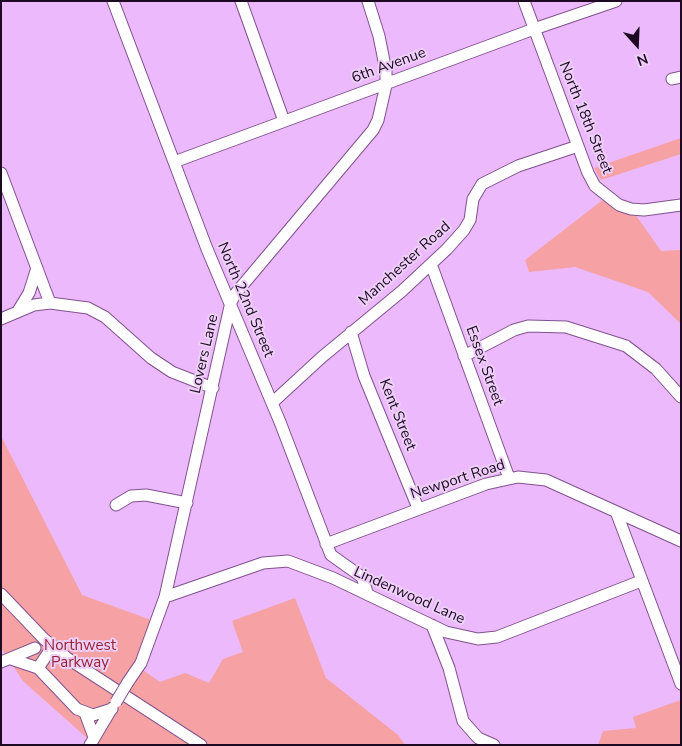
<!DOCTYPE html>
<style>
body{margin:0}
#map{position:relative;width:682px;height:746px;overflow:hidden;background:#ecb9fc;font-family:"Nunito Sans",sans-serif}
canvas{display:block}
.frame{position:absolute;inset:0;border:2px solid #1d0a22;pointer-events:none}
.north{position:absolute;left:612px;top:20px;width:50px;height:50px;-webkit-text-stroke:4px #eecff8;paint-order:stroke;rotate:160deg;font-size:14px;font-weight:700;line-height:20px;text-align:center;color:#1d0a22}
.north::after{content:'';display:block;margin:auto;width:18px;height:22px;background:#1d0a22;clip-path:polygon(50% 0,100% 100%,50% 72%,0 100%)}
</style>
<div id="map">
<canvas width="682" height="746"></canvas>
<div class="frame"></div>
<div class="north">N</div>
</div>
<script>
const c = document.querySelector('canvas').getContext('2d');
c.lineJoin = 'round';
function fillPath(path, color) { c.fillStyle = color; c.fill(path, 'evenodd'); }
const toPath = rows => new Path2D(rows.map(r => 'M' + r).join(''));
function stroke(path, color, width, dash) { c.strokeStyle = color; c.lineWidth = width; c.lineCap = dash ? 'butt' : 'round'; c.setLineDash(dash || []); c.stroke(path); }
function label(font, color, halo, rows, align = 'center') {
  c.font = font + ' "Nunito Sans",sans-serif'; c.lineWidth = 4; c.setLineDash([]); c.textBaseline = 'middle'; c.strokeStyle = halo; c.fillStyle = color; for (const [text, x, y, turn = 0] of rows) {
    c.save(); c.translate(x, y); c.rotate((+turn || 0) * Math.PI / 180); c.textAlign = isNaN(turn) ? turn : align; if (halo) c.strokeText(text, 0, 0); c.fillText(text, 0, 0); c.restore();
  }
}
const green = toPath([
 [681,138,681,154,601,180,594,168],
 [604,199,615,209,635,214,661,251,681,250,681,324,648,292,575,267,529,272,525,260],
 [1,436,82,595,154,621,137,666,160,682,185,673,209,683,223,659,243,652,232,621,295,598,326,678,398,735,405,745,95,745,23,681,1,648],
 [681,700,681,745,598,745,603,731,636,728,633,717]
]);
const minor = toPath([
 [113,1,207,249,280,422,329,550,331,555,362,577,368,595],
 [241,1,284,121],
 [524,1,588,173,595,186,619,205,631,209,644,210,681,205],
 [672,79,681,77],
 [174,162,534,29,616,1],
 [1,173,50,303],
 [431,264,509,478],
 [18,311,29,293,37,268],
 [1,319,34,305,50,303,88,308,105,317,151,358,172,372,213,388],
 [351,332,364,376,418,508],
 [464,356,514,330,528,326,566,327,626,346,656,369,681,397],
 [272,403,322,357,402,291,447,249,464,230,470,220,473,199,482,184,518,166,578,146],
 [116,505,131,496,146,495,187,503],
 [617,514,681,684],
 [326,544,486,484,518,477,546,480,681,541],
 [1,594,44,639,67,658,201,745],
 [165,597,263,563,288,561,333,578,446,632,478,639,497,637,641,581],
 [432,625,449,668,463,721,478,738,494,745],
 [11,659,38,668,77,709,93,715,112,709],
 [1,662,35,648],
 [38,668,53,646],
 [128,682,141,663,165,597,231,302,236,293,373,130,378,120,386,85,386,71,379,36,368,1],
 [85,713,94,737],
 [90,745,112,708]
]);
const minorBridge = toPath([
 [116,702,128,682]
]);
const streetNames = [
 ["6th Avenue",389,66,-20],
 ["North 18th Street",585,118,68],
 ["Manchester Road",405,264,-42],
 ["North 22nd Street",245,300,67],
 ["Lovers Lane",205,354,-77],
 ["Essex Street",484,366,70],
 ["Kent Street",397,415,68],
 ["Newport Road",458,480,-18],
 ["Lindenwood Lane",409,596,24]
];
const parkNames = [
 ["Northwest",80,646],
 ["Parkway",80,663]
];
fillPath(green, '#f6a1a3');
stroke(minor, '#80528e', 13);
stroke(minor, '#fff', 11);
stroke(minorBridge, '#80528e', 13, []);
stroke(minorBridge, '#fff', 11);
label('15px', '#1d0a22', '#eecff8', streetNames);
label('15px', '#972234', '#eecff8', parkNames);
</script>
